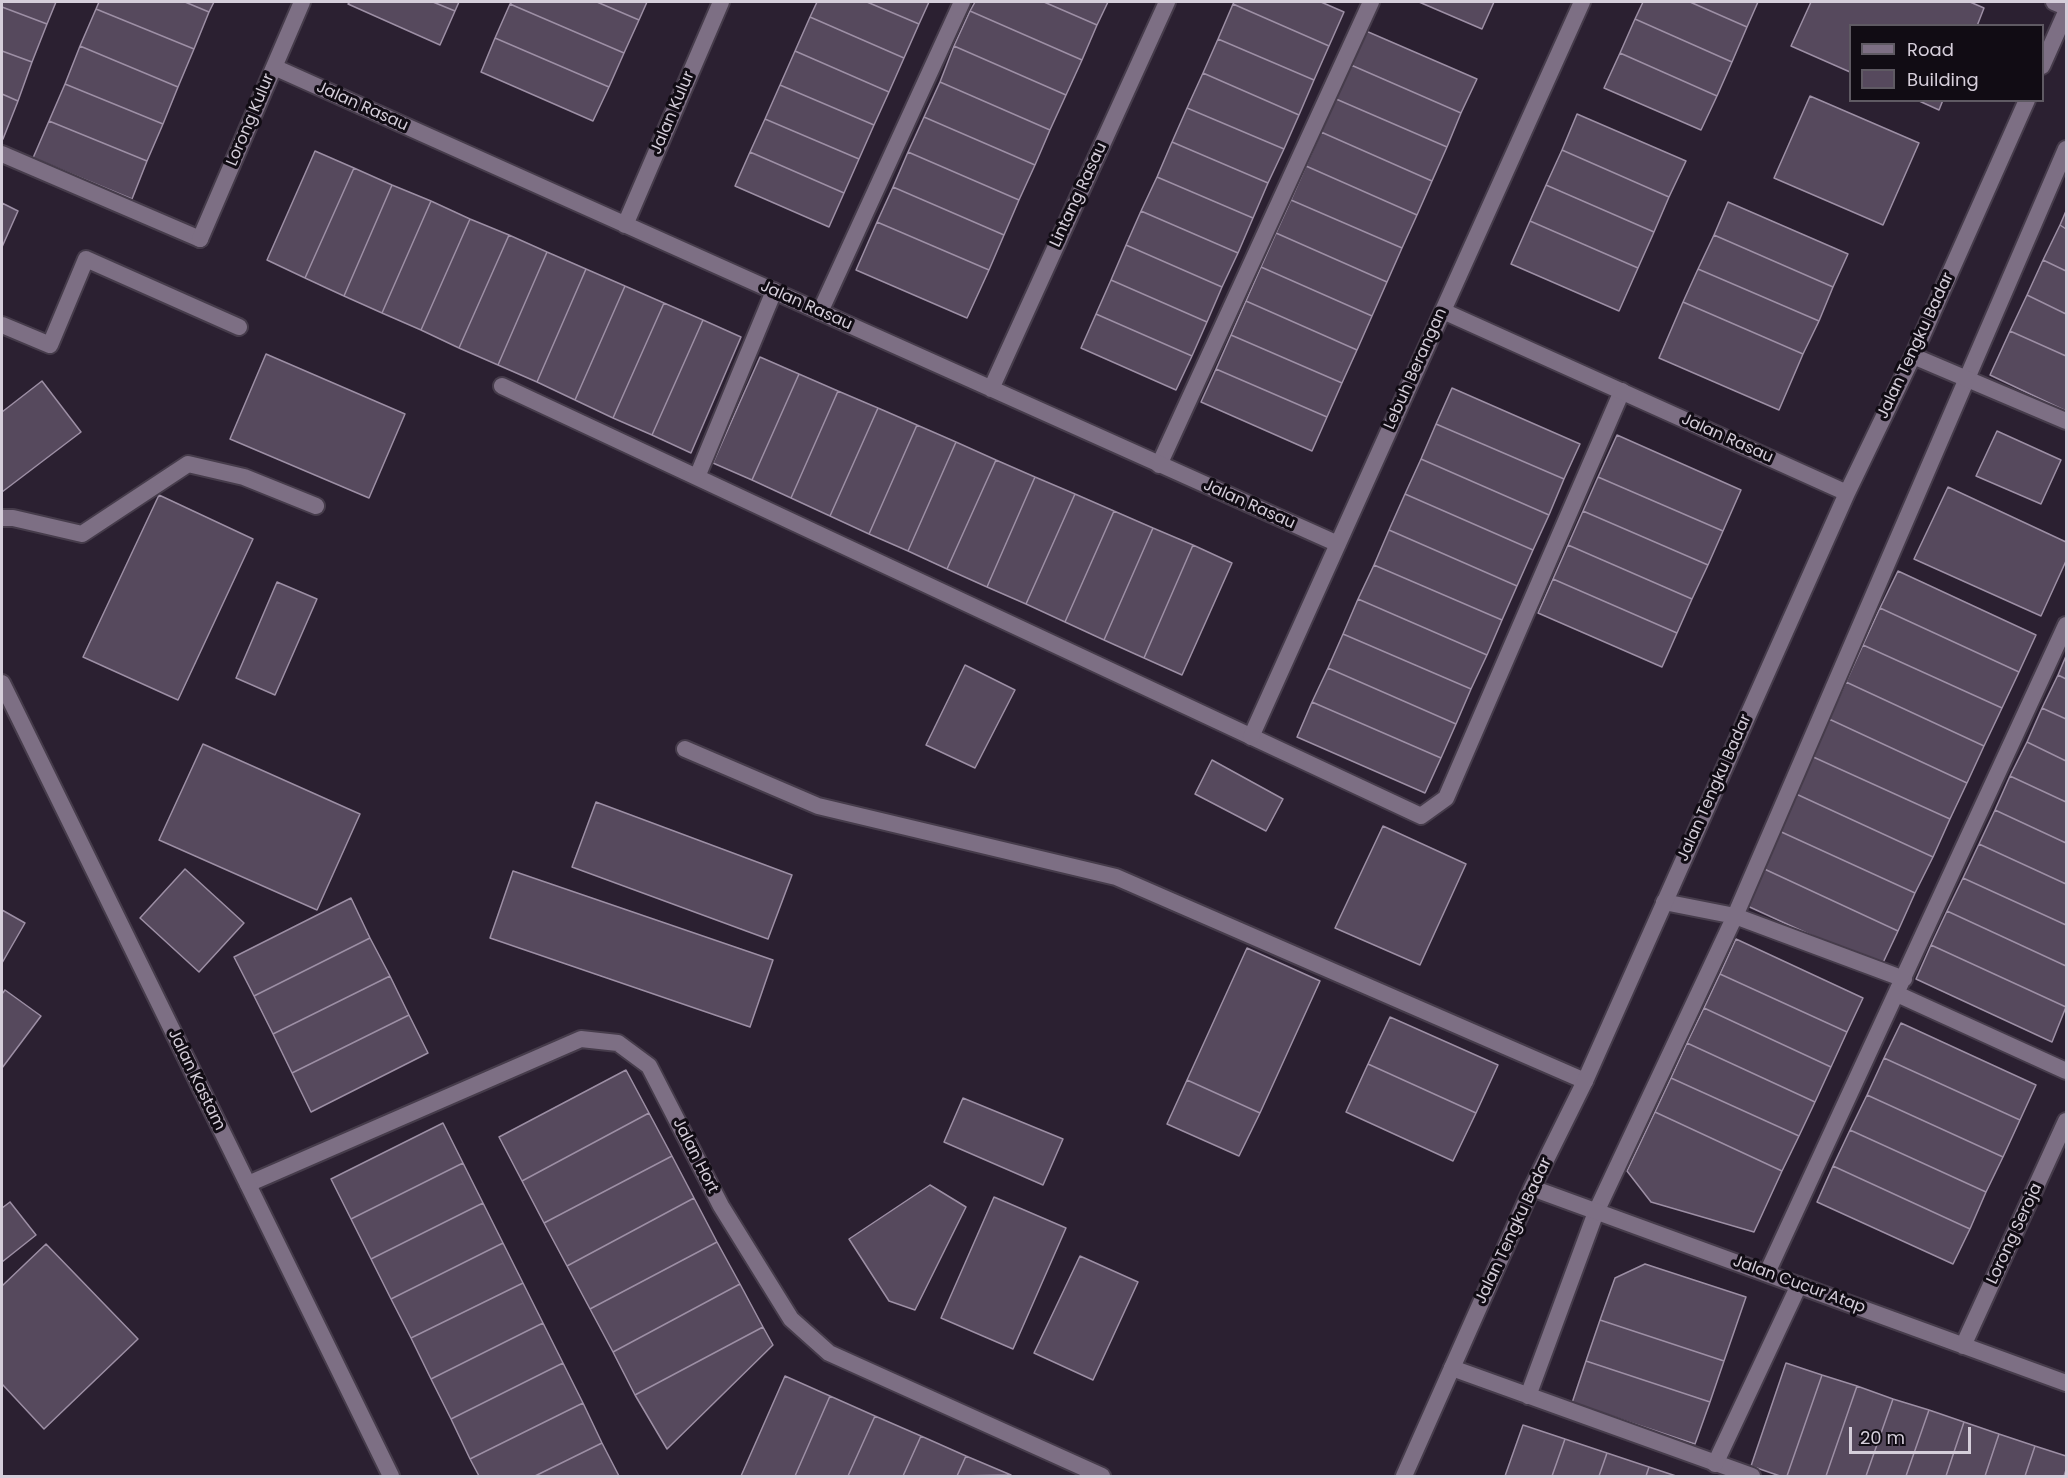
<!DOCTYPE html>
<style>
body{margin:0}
#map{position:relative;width:2068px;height:1478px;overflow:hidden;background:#2b2031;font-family:Poppins,sans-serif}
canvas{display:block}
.frame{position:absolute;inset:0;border:3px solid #d5ceda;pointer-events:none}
.legend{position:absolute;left:1849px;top:24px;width:195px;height:78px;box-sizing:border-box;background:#110c14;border:2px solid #5f5a63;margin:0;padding:8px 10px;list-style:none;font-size:18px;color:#d5ceda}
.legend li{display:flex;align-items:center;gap:12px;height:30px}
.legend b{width:30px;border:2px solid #5f5a63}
.scale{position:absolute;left:1849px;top:1427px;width:122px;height:27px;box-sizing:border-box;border:3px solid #d5ceda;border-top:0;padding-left:8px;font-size:18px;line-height:21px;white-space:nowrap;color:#d5ceda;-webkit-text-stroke:4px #110c14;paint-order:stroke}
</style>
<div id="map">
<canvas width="2068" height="1478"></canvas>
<div class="frame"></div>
<ul class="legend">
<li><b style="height:8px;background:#7d6f84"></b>Road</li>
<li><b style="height:16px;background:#56495d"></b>Building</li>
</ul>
<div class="scale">20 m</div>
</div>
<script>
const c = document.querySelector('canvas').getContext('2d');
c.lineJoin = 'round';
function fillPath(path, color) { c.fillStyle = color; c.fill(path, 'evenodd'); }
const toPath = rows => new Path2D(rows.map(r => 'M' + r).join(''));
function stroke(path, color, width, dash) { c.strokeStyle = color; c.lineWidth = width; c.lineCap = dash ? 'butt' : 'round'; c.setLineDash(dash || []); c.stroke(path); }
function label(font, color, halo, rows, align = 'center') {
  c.font = font + ' Poppins,sans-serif'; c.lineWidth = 6; c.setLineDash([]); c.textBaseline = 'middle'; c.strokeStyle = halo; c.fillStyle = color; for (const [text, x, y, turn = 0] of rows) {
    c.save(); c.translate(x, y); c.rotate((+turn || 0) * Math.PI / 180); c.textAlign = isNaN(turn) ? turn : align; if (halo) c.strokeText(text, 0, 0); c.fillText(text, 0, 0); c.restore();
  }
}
const building = toPath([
 [2,2,56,2,47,24,2,7,2,2],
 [99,2,185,2,209,12,194,49,96,9,99,2],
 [185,2,214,2,209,12,185,2],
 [350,2,433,2,455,11,440,45,348,4,350,2],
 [433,2,459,2,455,11,433,2],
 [512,2,597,2,639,20,624,53,510,4,512,2],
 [597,2,647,2,639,20,597,2],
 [817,2,867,2,919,24,904,58,810,17,817,2],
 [867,2,929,2,919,24,867,2],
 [975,2,1044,2,1097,25,1082,60,970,11,975,2],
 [1044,2,1108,2,1097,25,1044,2],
 [1234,2,1321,2,1344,12,1329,46,1233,4,1234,2],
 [1419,2,1494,2,1482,29,1419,2],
 [1643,2,1690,2,1747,27,1732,62,1635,19,1643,2],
 [1690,2,1758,2,1747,27,1690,2],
 [1811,2,1970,2,1984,8,1977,26,1850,26,1850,72,1791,46,1811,2],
 [510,4,624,53,609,87,495,38,510,4],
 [1233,4,1329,46,1314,80,1218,39,1233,4],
 [2,7,47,24,32,62,2,51,2,7],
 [96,9,194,49,178,87,80,46,96,9],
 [970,11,1082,60,1066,95,954,46,970,11],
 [810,17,904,58,889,92,795,51,810,17],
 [1635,19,1732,62,1717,96,1620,53,1635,19],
 [1366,31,1477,79,1461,113,1351,65,1366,31],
 [495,38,609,87,593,121,481,72,495,38],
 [1218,39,1314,80,1299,115,1203,73,1218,39],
 [80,46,178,87,163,124,65,84,80,46],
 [954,46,1066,95,1050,130,940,82,954,46],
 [2,51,32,62,18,101,2,94,2,51],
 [795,51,889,92,874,125,780,85,795,51],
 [1620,53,1717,96,1701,130,1604,88,1620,53],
 [1351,65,1461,113,1447,147,1336,99,1351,65],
 [1203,73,1299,115,1284,149,1187,108,1203,73],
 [940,82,1050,130,1035,165,924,117,940,82],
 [65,84,163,124,147,161,49,121,65,84],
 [780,85,874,125,859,159,765,119,780,85],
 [2,94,18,101,3,139,2,138,2,94],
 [1810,96,1919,143,1883,225,1774,178,1810,96],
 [1336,99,1447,147,1432,181,1321,132,1336,99],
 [1917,100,1943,100,1939,110,1917,100],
 [1187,108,1284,149,1268,183,1172,142,1187,108],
 [1577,114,1686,161,1669,197,1562,150,1577,114],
 [924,117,1035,165,1019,200,908,152,924,117],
 [765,119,859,159,844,193,750,152,765,119],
 [49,121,147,161,132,199,33,158,49,121],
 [1321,132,1432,181,1417,215,1306,166,1321,132],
 [1172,142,1268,183,1253,218,1157,177,1172,142],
 [1562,150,1669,197,1654,232,1546,185,1562,150],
 [315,151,354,168,305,278,267,260,315,151],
 [750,152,844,193,829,227,735,186,750,152],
 [908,152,1019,200,1004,235,893,187,908,152],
 [1306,166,1417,215,1402,248,1291,200,1306,166],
 [354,168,392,185,344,296,305,278,354,168],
 [1157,177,1253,218,1238,253,1141,211,1157,177],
 [392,185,431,201,382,313,344,296,392,185],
 [1546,185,1654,232,1638,268,1530,221,1546,185],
 [893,187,1004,235,989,270,877,222,893,187],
 [1291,200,1402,248,1387,282,1276,233,1291,200],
 [431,201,470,219,421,330,382,313,431,201],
 [1728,202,1848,254,1833,287,1714,235,1728,202],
 [2,203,18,211,2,247,2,203],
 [1141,211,1238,253,1222,287,1126,245,1141,211],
 [2066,211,2066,229,2060,225,2066,211],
 [470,219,509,235,459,348,421,330,470,219],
 [1530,221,1638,268,1619,311,1511,264,1530,221],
 [877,222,989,270,967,318,856,270,877,222],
 [2060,225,2066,229,2066,271,2043,260,2060,225],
 [1276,233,1387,282,1372,316,1261,267,1276,233],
 [509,235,547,252,498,365,459,348,509,235],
 [1714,235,1833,287,1819,321,1698,269,1714,235],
 [1126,245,1222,287,1207,322,1111,280,1126,245],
 [547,252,586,269,537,382,498,365,547,252],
 [2043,260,2066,271,2066,314,2027,295,2043,260],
 [1261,267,1372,316,1357,350,1246,301,1261,267],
 [586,269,625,286,575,400,537,382,586,269],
 [1698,269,1819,321,1803,354,1683,302,1698,269],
 [1111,280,1207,322,1192,356,1096,314,1111,280],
 [625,286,664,303,613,418,575,400,625,286],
 [2027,295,2066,314,2066,356,2010,331,2027,295],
 [1246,301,1357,350,1342,383,1231,335,1246,301],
 [1683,302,1803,354,1779,410,1659,358,1683,302],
 [664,303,703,320,652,435,613,418,664,303],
 [1096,314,1192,356,1176,390,1081,348,1096,314],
 [703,320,741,337,691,453,652,435,703,320],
 [2010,331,2066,356,2066,411,1990,375,2010,331],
 [1231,335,1342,383,1327,417,1216,369,1231,335],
 [266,354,405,414,369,498,230,439,266,354],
 [760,357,799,374,752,480,713,463,760,357],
 [1216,369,1327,417,1312,451,1201,402,1216,369],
 [799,374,838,391,791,498,752,480,799,374],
 [42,381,81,432,2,492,2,412,42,381],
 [1452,388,1580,444,1564,479,1436,424,1452,388],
 [838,391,878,408,830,516,791,498,838,391],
 [878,408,917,425,869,534,830,516,878,408],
 [1436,424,1564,479,1549,515,1421,459,1436,424],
 [917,425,956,442,908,551,869,534,917,425],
 [1997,431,2061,460,2041,504,1976,476,1997,431],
 [1617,435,1741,490,1723,531,1598,477,1617,435],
 [956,442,996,460,947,569,908,551,956,442],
 [1421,459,1549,515,1533,550,1405,494,1421,459],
 [996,460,1035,477,987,587,947,569,996,460],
 [1035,477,1075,494,1026,604,987,587,1035,477],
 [1598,477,1723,531,1708,565,1583,511,1598,477],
 [1948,487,2066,542,2066,561,2041,616,1914,559,1948,487],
 [1075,494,1114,511,1065,622,1026,604,1075,494],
 [1405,494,1533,550,1517,586,1389,530,1405,494],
 [159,495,253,539,178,700,83,657,159,495],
 [1114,511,1153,528,1104,640,1065,622,1114,511],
 [1583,511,1708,565,1692,599,1568,545,1583,511],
 [1153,528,1193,545,1144,658,1104,640,1153,528],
 [1389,530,1517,586,1502,620,1374,565,1389,530],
 [1193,545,1232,563,1182,675,1144,658,1193,545],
 [1568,545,1692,599,1677,633,1553,579,1568,545],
 [1374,565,1502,620,1487,655,1358,599,1374,565],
 [1898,571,2036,635,2019,672,1880,608,1898,571],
 [1553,579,1677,633,1662,667,1538,613,1553,579],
 [277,582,317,599,275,695,236,678,277,582],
 [1358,599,1487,655,1471,689,1343,634,1358,599],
 [1880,608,2019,672,2002,708,1863,645,1880,608],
 [1343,634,1471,689,1456,724,1328,668,1343,634],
 [1863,645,2002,708,1984,746,1846,682,1863,645],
 [2066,656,2066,679,2058,675,2066,656],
 [965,665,1015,690,975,768,926,745,965,665],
 [1328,668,1456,724,1441,758,1312,702,1328,668],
 [2058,675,2066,679,2066,719,2042,708,2058,675],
 [1846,682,1984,746,1967,783,1829,719,1846,682],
 [1312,702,1441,758,1425,793,1297,737,1312,702],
 [2042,708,2066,719,2066,761,2027,742,2042,708],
 [1829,719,1967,783,1950,819,1811,756,1829,719],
 [2027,742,2066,761,2066,802,2010,776,2027,742],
 [203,744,360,814,317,910,159,840,203,744],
 [1811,756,1950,819,1933,857,1794,793,1811,756],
 [1212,760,1283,799,1266,831,1195,794,1212,760],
 [2010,776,2066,802,2066,843,1995,810,2010,776],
 [1794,793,1933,857,1915,893,1777,830,1794,793],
 [596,802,792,875,768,939,572,867,596,802],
 [1995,810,2066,843,2066,884,1979,844,1995,810],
 [1383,826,1466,864,1420,965,1335,928,1383,826],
 [1777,830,1915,893,1898,931,1760,867,1777,830],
 [1979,844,2066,884,2066,925,1963,878,1979,844],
 [1760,867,1898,931,1881,967,1743,904,1760,867],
 [185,869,244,923,199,972,140,918,185,869],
 [513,871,773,960,750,1027,490,938,513,871],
 [1963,878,2066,925,2066,966,1947,911,1963,878],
 [351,898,370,938,254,996,234,957,351,898],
 [2,910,25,923,2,963,2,910],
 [1947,911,2066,966,2066,1007,1931,945,1947,911],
 [370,938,390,976,273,1034,254,996,370,938],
 [1736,939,1863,998,1847,1032,1720,974,1736,939],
 [1931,945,2066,1007,2052,1042,1916,979,1931,945],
 [1247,948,1320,981,1260,1113,1187,1080,1247,948],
 [1720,974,1847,1032,1831,1067,1704,1008,1720,974],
 [390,976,409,1015,292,1073,273,1034,390,976],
 [5,990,41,1016,2,1068,2,994,5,990],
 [1704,1008,1831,1067,1815,1102,1687,1043,1704,1008],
 [409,1015,428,1053,311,1112,292,1073,409,1015],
 [1390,1017,1498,1065,1476,1113,1368,1064,1390,1017],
 [1901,1023,2036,1085,2020,1120,1884,1058,1901,1023],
 [1687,1043,1815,1102,1799,1136,1671,1078,1687,1043],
 [1884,1058,2020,1120,2003,1157,1867,1095,1884,1058],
 [1368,1064,1476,1113,1453,1161,1346,1112,1368,1064],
 [626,1070,649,1113,522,1181,499,1137,626,1070],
 [1671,1078,1799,1136,1782,1171,1655,1112,1671,1078],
 [1187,1080,1260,1113,1239,1156,1167,1124,1187,1080],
 [1867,1095,2003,1157,1986,1192,1850,1130,1867,1095],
 [963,1098,1063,1139,1043,1185,944,1142,963,1098],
 [1655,1112,1782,1171,1754,1232,1651,1202,1627,1171,1655,1112],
 [649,1113,672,1156,544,1223,522,1181,649,1113],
 [443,1123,463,1163,351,1219,331,1179,443,1123],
 [1850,1130,1986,1192,1970,1229,1833,1166,1850,1130],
 [672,1156,694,1198,567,1266,544,1223,672,1156],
 [463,1163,483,1203,371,1259,351,1219,463,1163],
 [1833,1166,1970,1229,1953,1264,1817,1202,1833,1166],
 [930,1185,966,1207,915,1310,889,1301,849,1239,930,1185],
 [994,1197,1066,1228,1013,1349,941,1318,994,1197],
 [694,1198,717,1242,590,1309,567,1266,694,1198],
 [10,1202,36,1235,2,1262,2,1208,10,1202],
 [483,1203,503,1243,391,1299,371,1259,483,1203],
 [717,1242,740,1284,613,1352,590,1309,717,1242],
 [503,1243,523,1283,411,1338,391,1299,503,1243],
 [46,1244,138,1339,44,1429,2,1384,2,1286,46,1244],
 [1080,1256,1138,1282,1093,1380,1034,1353,1080,1256],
 [1645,1264,1746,1297,1724,1361,1600,1320,1615,1278,1645,1264],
 [523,1283,543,1323,431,1379,411,1338,523,1283],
 [740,1284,763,1327,635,1395,613,1352,740,1284],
 [1600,1320,1724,1361,1710,1402,1586,1361,1600,1320],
 [543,1323,563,1363,451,1419,431,1379,543,1323],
 [763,1327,773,1345,667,1449,635,1395,763,1327],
 [1586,1361,1710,1402,1695,1444,1572,1403,1586,1361],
 [563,1363,583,1403,470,1459,451,1419,563,1363],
 [1786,1363,1822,1375,1787,1476,1780,1476,1751,1466,1786,1363],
 [1822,1375,1857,1386,1826,1476,1787,1476,1822,1375],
 [785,1376,830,1396,795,1476,741,1476,785,1376],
 [1857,1386,1893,1399,1866,1476,1826,1476,1857,1386],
 [830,1396,875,1416,848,1476,795,1476,830,1396],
 [1893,1399,1929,1410,1906,1476,1866,1476,1893,1399],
 [583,1403,602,1443,535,1476,479,1476,470,1459,583,1403],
 [1929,1410,1964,1422,1946,1476,1906,1476,1929,1410],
 [875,1416,921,1436,903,1476,848,1476,875,1416],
 [1964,1422,1999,1434,1985,1476,1946,1476,1964,1422],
 [1523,1425,1565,1439,1552,1476,1505,1476,1523,1425],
 [1999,1434,2035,1446,2025,1476,1985,1476,1999,1434],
 [921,1436,966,1456,957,1476,903,1476,921,1436],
 [1565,1439,1607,1453,1599,1476,1552,1476,1565,1439],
 [602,1443,619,1476,535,1476,602,1443],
 [2035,1446,2066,1456,2066,1470,2064,1476,2025,1476,2035,1446],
 [1607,1453,1649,1467,1646,1476,1599,1476,1607,1453],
 [966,1456,1011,1475,957,1476,966,1456],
 [1649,1467,1676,1476,1646,1476,1649,1467]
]);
const service = toPath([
 [2,154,200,239],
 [820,312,962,2],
 [2,325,50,345,86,259,239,327],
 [502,386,1421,816,1446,798,1622,391],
 [1159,465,1371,2],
 [697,477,774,291],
 [2,518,13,518,82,534,188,464,244,477,316,506],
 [685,749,818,806,1116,877,1585,1081],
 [1664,902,1735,916,1904,979],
 [1897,994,2066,1071],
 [1767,1273,2066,625],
 [1452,1368,1752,1476],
 [1528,1396,1596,1212,1735,916,2066,149]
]);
const minor = toPath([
 [2054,2,2066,7],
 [2042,66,2066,12],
 [274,67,1338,544],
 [625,225,721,2],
 [200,239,302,2],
 [1443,311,1847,493],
 [1913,356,2066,421],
 [991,389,1167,2],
 [1251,737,1582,2],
 [248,1184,581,1039,618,1043,649,1066,721,1206,791,1319,829,1353,1102,1476],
 [1532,1188,2066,1383],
 [1963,1346,2066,1121],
 [1715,1464,1799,1285],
 [1404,1476,1532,1188,1585,1081,1847,493,1913,356,2027,100]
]);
const tertiary = toPath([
 [2,683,391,1476]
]);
const streetNames = [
 ["Jalan Rasau",362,107,24],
 ["Jalan Kulur",673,113,-67],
 ["Lorong Kulur",251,120,-67],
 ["Lintang Rasau",1079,195,-65],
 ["Jalan Rasau",806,306,24],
 ["Jalan Tengku Badar",1916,346,-65],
 ["Lebuh Berangan",1416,369,-66],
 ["Jalan Rasau",1727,439,24],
 ["Jalan Rasau",1249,505,24],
 ["Jalan Tengku Badar",1715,788,-66],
 ["Jalan Kastam",196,1080,64],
 ["Jalan Hort",695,1156,63],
 ["Jalan Tengku Badar",1514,1231,-65],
 ["Lorong Seroja",2015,1234,-65],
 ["Jalan Cucur Atap",1799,1285,20]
];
fillPath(building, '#56495d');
stroke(building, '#9d8fa5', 1.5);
stroke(service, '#463c4b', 20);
stroke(minor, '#463c4b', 20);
stroke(tertiary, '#463c4b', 20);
stroke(service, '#7d6f84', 16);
stroke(minor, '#7d6f84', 16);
stroke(tertiary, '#7d6f84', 16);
label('16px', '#d5ceda', '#110c14', streetNames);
</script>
